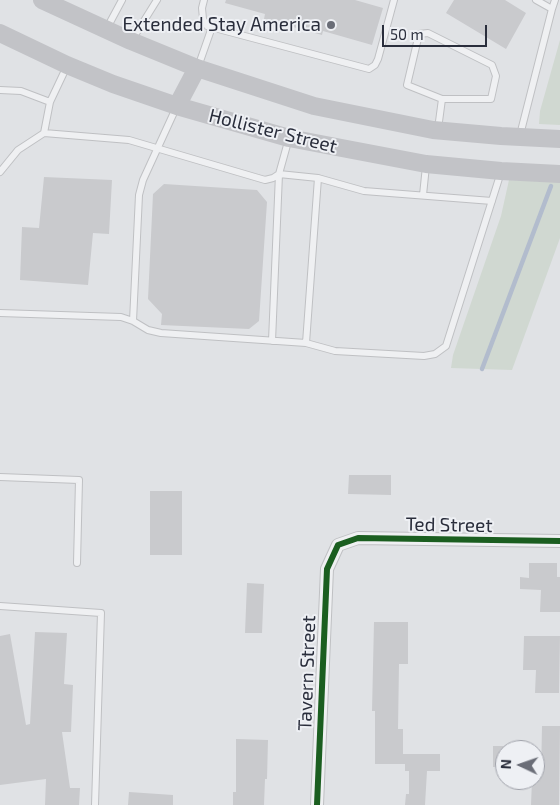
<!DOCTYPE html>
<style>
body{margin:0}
#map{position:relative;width:560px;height:805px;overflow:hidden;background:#e0e2e5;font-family:"Exo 2",sans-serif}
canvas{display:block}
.north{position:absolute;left:495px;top:740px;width:50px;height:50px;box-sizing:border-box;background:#eef0f4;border:1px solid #a0a2aa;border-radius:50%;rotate:273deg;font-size:14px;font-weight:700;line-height:20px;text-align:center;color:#2a2e3c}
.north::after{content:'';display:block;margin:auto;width:18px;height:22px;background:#6a6d77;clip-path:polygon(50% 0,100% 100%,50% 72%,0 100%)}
.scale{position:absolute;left:382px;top:25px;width:105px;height:22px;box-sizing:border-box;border:2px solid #2a2e3c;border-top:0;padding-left:6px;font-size:15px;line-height:18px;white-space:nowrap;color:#2a2e3c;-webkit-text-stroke:4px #eef0f4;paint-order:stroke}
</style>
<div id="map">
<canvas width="560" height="805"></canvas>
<div class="north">N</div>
<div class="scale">50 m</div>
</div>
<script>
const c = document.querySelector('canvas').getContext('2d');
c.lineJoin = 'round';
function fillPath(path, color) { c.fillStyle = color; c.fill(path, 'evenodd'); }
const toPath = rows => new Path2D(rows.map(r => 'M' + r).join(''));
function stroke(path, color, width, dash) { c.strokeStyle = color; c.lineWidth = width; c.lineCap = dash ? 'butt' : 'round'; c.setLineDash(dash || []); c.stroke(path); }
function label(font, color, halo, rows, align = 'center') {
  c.font = font + ' "Exo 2",sans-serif'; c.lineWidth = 4; c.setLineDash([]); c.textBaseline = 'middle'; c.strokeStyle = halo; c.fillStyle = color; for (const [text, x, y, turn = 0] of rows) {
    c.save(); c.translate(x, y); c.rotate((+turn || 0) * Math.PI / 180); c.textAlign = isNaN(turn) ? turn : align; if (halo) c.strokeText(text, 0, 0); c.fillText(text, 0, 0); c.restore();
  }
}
const green = toPath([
 [560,40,560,125,539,124,540,111],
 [509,180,560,182,560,238,512,370,451,368,453,355,501,216]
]);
const stream = toPath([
 [482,369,551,186]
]);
const building = toPath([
 [226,0,355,0,383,8,372,45,323,31,322,35,264,19,265,14,225,3],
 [454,0,505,0,526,13,506,49,446,13],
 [44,177,112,180,109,234,93,233,88,285,20,280,22,227,39,228],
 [164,184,257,190,267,202,259,321,249,329,161,325,162,314,148,299,153,194],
 [349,475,391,475,391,495,348,494],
 [150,491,182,491,182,555,150,555],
 [529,563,557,563,557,577,560,577,560,612,540,612,541,590,520,589,520,577,529,578],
 [247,583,264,584,262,633,245,633],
 [374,622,408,622,408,664,399,664,398,729,403,729,403,754,440,754,440,771,427,771,425,805,405,805,406,794,409,794,409,771,405,771,405,764,375,764,375,711,372,711],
 [35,632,67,633,64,684,73,685,71,732,62,732,70,788,80,788,79,805,45,805,46,779,0,785,0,636,10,634,26,725,30,724],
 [524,636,560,636,559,693,535,693,536,670,523,670],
 [542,726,560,726,559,805,531,805,532,780,535,780,535,776,541,777],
 [236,739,268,740,267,779,265,779,264,805,233,805,233,792,236,792],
 [493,746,505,746,505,767,493,767],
 [129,792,173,795,173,805,128,805]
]);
const lane = toPath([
 [204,0,202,8,203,19,207,26,369,69,375,65,378,59,394,0],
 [552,9,555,0],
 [107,28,122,0],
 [132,40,157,0],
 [198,67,212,27],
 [0,90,21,91,50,102],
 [438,129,442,99,407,85,419,34,428,33,492,65,496,76,491,99,442,99],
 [44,133,50,102,67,66],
 [520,135,552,9,536,0],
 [0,172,18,150,44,133,129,140,265,180,273,178,279,174,318,178,364,191,492,201],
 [423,195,426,166],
 [0,313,121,317,133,321,148,330,161,333,306,343,335,351,424,356,435,354,446,346,501,172],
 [133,321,139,195,143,180,176,108],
 [272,341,279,174,289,138],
 [306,343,318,178],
 [0,477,79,480,77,563],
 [0,606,101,613,95,805]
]);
const street = toPath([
 [317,805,327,569,338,545,358,538,560,541]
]);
const secondary = toPath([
 [42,0,131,41,197,68,314,106,433,130,501,136,560,139],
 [0,33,67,65,113,84,177,106,289,138,426,164,501,171,560,174],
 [177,106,197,68]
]);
const cycleway = toPath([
 [317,805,327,569,338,545,358,538,560,541]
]);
const markers = [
 [331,25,5,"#6a6d77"]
];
const poiNames = [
 ["Extended Stay America",321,25]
];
const streetNames = [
 ["Hollister Street",273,131,14],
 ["Ted Street",449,525,1],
 ["Tavern Street",307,673,-88]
];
fillPath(green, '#d0d8d1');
stroke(stream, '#b2bccd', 4.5);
fillPath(building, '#c9cacd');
stroke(lane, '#bfc0c3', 8);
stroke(street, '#bfc0c3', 14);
stroke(lane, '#eff0f2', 6);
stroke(street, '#eff0f2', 12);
stroke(secondary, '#c2c3c7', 18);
stroke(cycleway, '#1b5e20', 6);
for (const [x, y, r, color] of markers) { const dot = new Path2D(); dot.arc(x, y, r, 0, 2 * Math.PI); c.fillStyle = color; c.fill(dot); stroke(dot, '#eef0f4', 2); }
label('19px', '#2a2e3c', '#eef0f4', poiNames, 'right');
label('19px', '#2a2e3c', '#eef0f4', streetNames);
</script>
